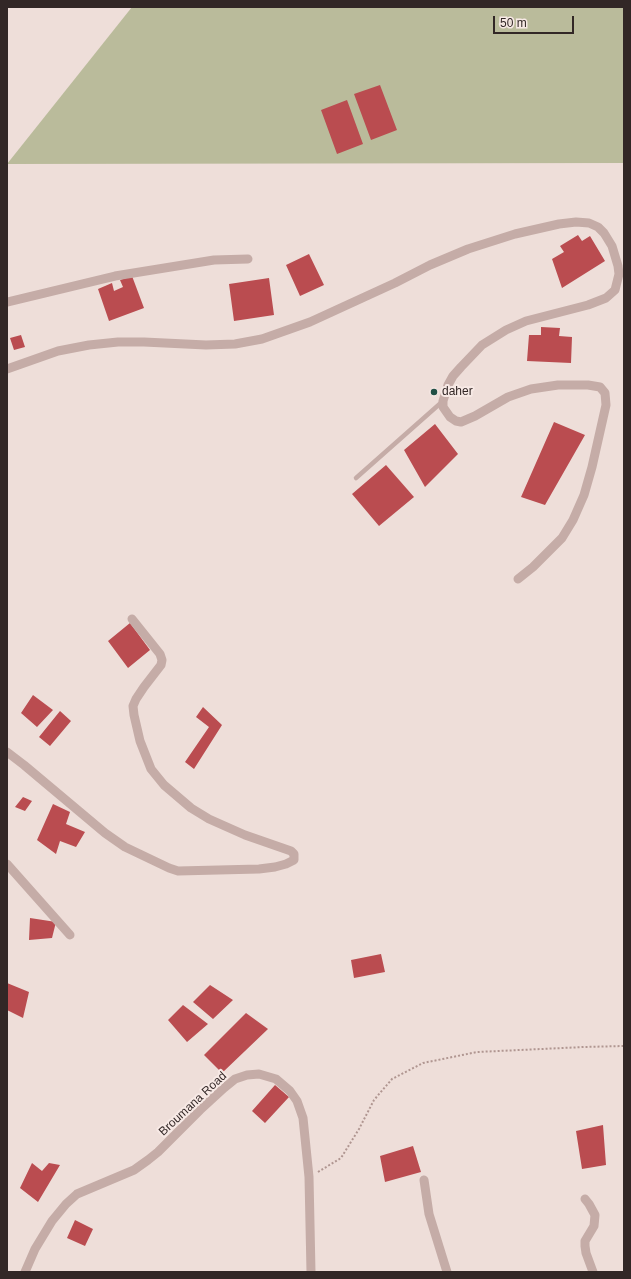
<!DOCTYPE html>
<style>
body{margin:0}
#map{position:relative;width:631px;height:1279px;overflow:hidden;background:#eeded9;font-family:Arial,sans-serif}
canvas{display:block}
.frame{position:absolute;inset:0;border:8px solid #322726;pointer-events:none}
.scale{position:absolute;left:493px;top:16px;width:81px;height:18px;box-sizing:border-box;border:2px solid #322726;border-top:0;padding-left:5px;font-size:12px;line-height:14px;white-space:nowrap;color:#322726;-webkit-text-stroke:3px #f7e9e5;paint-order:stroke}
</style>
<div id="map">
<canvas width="631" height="1279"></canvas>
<div class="frame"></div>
<div class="scale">50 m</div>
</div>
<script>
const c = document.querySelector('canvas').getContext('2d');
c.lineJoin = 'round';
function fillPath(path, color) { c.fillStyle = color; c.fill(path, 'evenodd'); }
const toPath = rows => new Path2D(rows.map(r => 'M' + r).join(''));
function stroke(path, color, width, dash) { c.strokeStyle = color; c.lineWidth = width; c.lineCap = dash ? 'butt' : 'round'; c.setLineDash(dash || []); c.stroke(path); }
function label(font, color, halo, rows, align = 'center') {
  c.font = font + ' Arial,sans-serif'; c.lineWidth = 4; c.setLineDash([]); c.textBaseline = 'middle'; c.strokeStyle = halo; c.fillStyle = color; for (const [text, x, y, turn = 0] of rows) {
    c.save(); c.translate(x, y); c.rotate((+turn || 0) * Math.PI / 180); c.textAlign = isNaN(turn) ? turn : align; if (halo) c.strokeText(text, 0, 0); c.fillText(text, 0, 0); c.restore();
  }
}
const green = toPath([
 [132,7,624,7,624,163,7,164]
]);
const building = toPath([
 [380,85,397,130,371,140,354,94],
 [347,100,363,144,337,154,321,110],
 [578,235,582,241,590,236,605,261,562,288,552,259,564,252,560,246],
 [309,254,324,285,300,296,286,265],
 [132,276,144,308,109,321,98,289,112,283,114,291,123,287,120,280],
 [269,278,274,315,234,321,229,284],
 [541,327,560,328,559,336,572,337,571,363,527,361,529,335,541,335],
 [21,335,25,347,14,350,10,338],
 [554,422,585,435,545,505,521,497],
 [435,424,458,454,425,487,404,450],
 [386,465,414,497,379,526,352,494],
 [130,623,150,650,128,668,108,641],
 [33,695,53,710,37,727,21,713],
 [203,707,222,725,194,769,185,762,209,727,196,717],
 [60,711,71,721,50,746,39,737],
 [23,797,32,801,25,811,15,807],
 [53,804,70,812,66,824,85,832,76,847,60,841,56,854,37,840],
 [30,918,56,922,52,938,29,940],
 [381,954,385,972,354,978,351,960],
 [7,983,29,992,23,1018,7,1010],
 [210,985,233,1000,213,1019,193,1002],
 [183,1005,208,1024,187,1042,168,1020],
 [246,1013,268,1029,222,1073,204,1055],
 [275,1085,289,1097,265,1123,252,1111],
 [603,1125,606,1165,582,1169,576,1131],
 [413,1146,421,1172,385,1182,380,1156],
 [32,1163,42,1171,49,1163,60,1165,38,1202,20,1188],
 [75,1220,93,1229,85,1246,67,1238]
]);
const path = toPath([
 [318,1172,341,1158,359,1129,374,1100,392,1079,423,1063,477,1052,584,1047,624,1046]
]);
const lane = toPath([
 [356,478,443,401]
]);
const street = toPath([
 [7,302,115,276,214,260,248,259],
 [7,369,58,351,89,345,118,342,144,342,206,345,235,344,262,339,310,322,395,283,430,265,468,249,515,234,559,224,576,222,589,223,598,227,604,233,612,246,618,266,619,274,615,290,606,298,588,305,526,321,506,330,482,345,461,367,453,376,448,385,443,401,443,407,450,417,456,421,461,422,475,416,508,397,531,389,558,385,588,385,600,387,605,393,606,405,592,467,584,495,573,520,562,538,533,567,518,579],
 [7,752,24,765,105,833,125,847,169,868,178,871,259,869,275,867,286,864,294,860,294,854,291,851,245,835,209,819,191,808,164,785,151,769,140,741,134,715,133,706,136,699,144,687,161,665,162,660,160,654,132,619],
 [7,864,70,935],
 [424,1180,429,1214,447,1272],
 [585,1199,589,1204,595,1215,594,1226,585,1241,585,1246,586,1253,593,1272],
 [25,1272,35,1249,52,1221,66,1204,77,1194,134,1170,148,1160,158,1152,200,1110,224,1088,235,1079,247,1075,259,1074,276,1079,290,1091,297,1101,303,1118,309,1177,311,1272]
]);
const markers = [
 [434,392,4,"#204f45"]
];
const poiNames = [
 ["daher",442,392]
];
const streetNames = [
 ["Broumana Road",193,1104,-43]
];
fillPath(green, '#babb9b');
fillPath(building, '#ba4c50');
stroke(path, '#b09691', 2, [2, 2]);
stroke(lane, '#c5aca7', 4.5);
stroke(street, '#c5aca7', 9);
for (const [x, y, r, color] of markers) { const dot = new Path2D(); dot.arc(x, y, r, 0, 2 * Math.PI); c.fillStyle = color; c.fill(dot); stroke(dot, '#f7e9e5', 1.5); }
label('12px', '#322726', '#f7e9e5', poiNames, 'left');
label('12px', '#322726', '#f7e9e5', streetNames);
</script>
